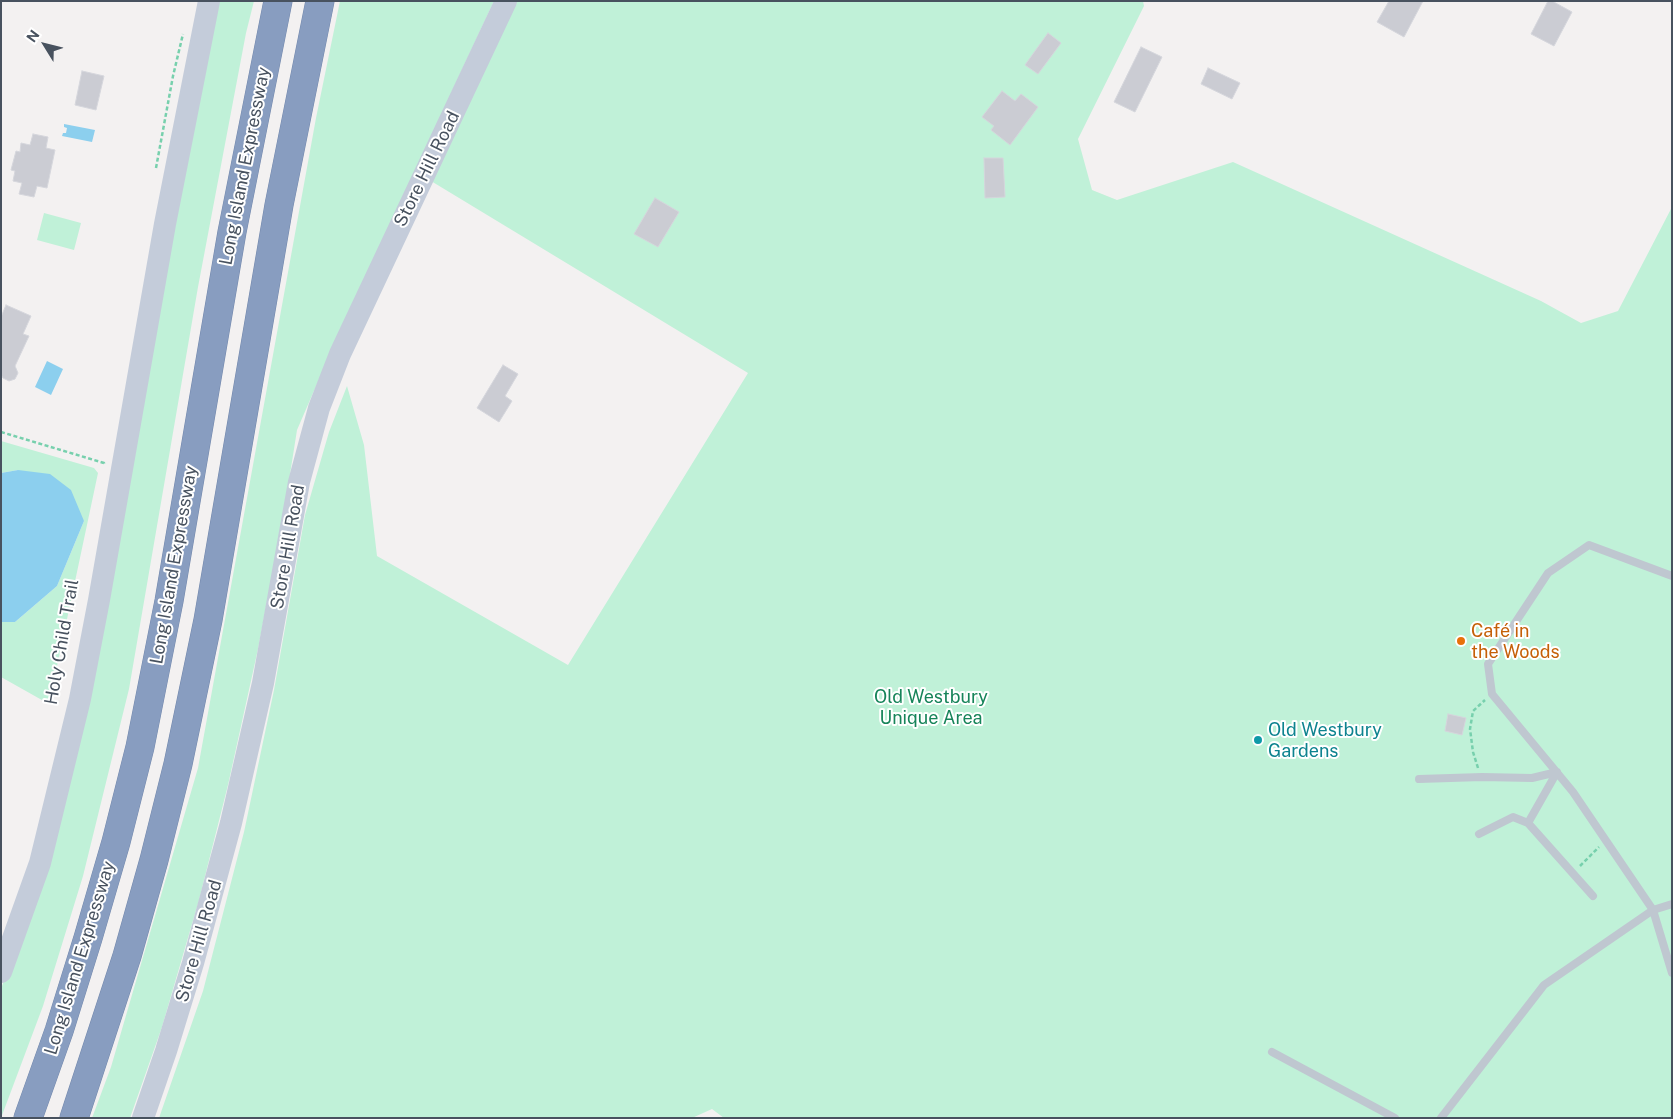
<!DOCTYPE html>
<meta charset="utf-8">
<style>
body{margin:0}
#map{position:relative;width:1673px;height:1119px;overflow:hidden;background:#f3f1f1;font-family:"Public Sans",sans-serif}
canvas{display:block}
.frame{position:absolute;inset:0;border:2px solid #48525f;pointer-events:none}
.north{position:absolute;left:20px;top:20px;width:50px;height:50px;-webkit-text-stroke:4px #fff;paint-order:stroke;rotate:306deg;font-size:14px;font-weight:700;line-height:20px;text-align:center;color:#48525f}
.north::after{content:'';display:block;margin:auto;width:18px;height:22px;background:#48525f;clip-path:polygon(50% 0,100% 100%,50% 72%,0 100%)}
</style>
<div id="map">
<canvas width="1673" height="1119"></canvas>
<div class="frame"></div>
<div class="north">N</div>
</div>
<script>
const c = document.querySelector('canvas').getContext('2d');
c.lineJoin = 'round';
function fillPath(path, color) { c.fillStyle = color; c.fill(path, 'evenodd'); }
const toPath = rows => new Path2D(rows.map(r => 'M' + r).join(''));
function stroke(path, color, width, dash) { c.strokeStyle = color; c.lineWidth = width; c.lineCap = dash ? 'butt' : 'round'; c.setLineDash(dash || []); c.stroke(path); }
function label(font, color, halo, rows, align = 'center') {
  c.font = font + ' "Public Sans",sans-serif'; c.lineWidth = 4; c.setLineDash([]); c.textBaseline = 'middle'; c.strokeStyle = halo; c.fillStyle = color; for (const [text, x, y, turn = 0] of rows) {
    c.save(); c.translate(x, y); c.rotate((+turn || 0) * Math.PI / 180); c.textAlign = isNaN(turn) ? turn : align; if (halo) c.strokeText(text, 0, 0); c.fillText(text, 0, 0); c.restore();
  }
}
const green = toPath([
 [216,1,254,1,246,33,198,287,129,689,83,876,43,1006,1,1118,1,989,56,831],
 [340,1,494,1,333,347,297,430,285,506,258,649,228,785,199,900,162,1027,130,1118,92,1118,111,1067,198,768,316,118],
 [516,1,1143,1,1144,6,1078,139,1092,190,1117,200,1233,162,1541,301,1581,323,1618,311,1672,207,1672,1118,724,1118,712,1109,692,1118,159,1118,203,991,244,832,274,690,305,515,329,432,347,386,364,445,377,556,568,665,748,373,431,181],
 [44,213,81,223,74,250,37,240],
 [1,441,94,468,98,473,49,704,1,677,1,622,15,622,57,586,84,521,18,470,1,473]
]);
const water = toPath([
 [64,124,95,130,92,142,62,136,63,133,66,133,67,128,64,127],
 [47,361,63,369,51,395,35,387],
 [18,470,50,474,71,490,84,521,57,586,15,622,1,622,1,473]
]);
const building = toPath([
 [1389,1,1423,1,1404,37,1377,22,1389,1],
 [1548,1,1552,1,1572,12,1554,46,1531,34,1548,1],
 [1048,33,1061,43,1038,74,1025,65,1048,33],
 [1141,47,1162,57,1135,112,1114,102,1141,47],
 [1208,68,1240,83,1232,99,1201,84,1208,68],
 [82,71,104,76,96,110,75,105,82,71],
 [1002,91,1015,101,1021,94,1038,107,1010,145,991,130,994,126,982,117,1002,91],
 [33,134,48,137,46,148,55,150,47,188,37,186,34,197,19,194,22,183,13,181,15,171,11,170,16,151,20,152,21,143,30,145,33,134],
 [984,158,1003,158,1005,197,985,198,984,158],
 [655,198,679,212,658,247,634,234,655,198],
 [6,305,31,316,23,334,29,336,15,366,18,373,15,379,9,381,3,378,1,375,1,317,6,305],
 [503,365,518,374,505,396,512,401,499,422,477,408,503,365],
 [1448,714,1466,718,1462,735,1445,731,1448,714]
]);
const path = toPath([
 [156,168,173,76,183,34],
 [1,432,104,463,104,464],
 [1478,768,1473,752,1470,729,1473,711,1485,700],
 [1580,866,1599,847]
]);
const service = toPath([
 [1672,576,1589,545,1548,573,1488,664,1492,694,1573,792,1653,910,1672,973],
 [1419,779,1482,777,1532,778,1557,772],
 [1528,823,1557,772],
 [1479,834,1513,817,1528,823,1593,896],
 [1272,1052,1395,1118],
 [1441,1118,1544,985,1653,910,1672,904]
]);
const secondary = toPath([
 [1,972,40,863,80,699,99,600,165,224,209,1],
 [143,1118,166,1051,193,963,231,823,263,683,299,482,319,408,340,354,506,1]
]);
const motorway = toPath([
 [28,1118,59,1031,88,938,116,842,140,747,169,601,232,232,278,1],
 [74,1118,127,956,154,860,178,764,208,620,279,205,320,1]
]);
const markers = [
 [1461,641,5,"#e8710a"],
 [1258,740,5,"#0f9aa8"]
];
const streetNames = [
 ["Long Island Expressway",245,166,-79],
 ["Store Hill Road",427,169,-64],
 ["Store Hill Road",288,547,-80],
 ["Long Island Expressway",174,565,-80],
 ["Holy Child Trail",62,642,-80],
 ["Store Hill Road",199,941,-74],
 ["Long Island Expressway",80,958,-73]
];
const foodNames = [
 ["Café in",1471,631],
 ["the Woods",1471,652]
];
const parkNames = [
 ["Old Westbury",931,697],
 ["Unique Area",931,718]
];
const cultureNames = [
 ["Old Westbury",1268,730],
 ["Gardens",1268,751]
];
fillPath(green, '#c0f1d8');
fillPath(water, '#8ccfee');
fillPath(building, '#cbccd3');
stroke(building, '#d5d6dc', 1);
stroke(motorway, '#7388ac', 29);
stroke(path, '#77d0ad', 2.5, [4, 2.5]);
stroke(service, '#bfc7d0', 8);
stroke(secondary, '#c4ccda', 22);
stroke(motorway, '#889dc0', 28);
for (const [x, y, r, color] of markers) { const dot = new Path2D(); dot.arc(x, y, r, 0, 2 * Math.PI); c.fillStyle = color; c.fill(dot); stroke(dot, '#fff', 2); }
label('18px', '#48525f', '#fff', streetNames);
label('18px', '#c56008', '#fff', foodNames, 'left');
label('18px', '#168459', '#fff', parkNames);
label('18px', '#0d838f', '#fff', cultureNames, 'left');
</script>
